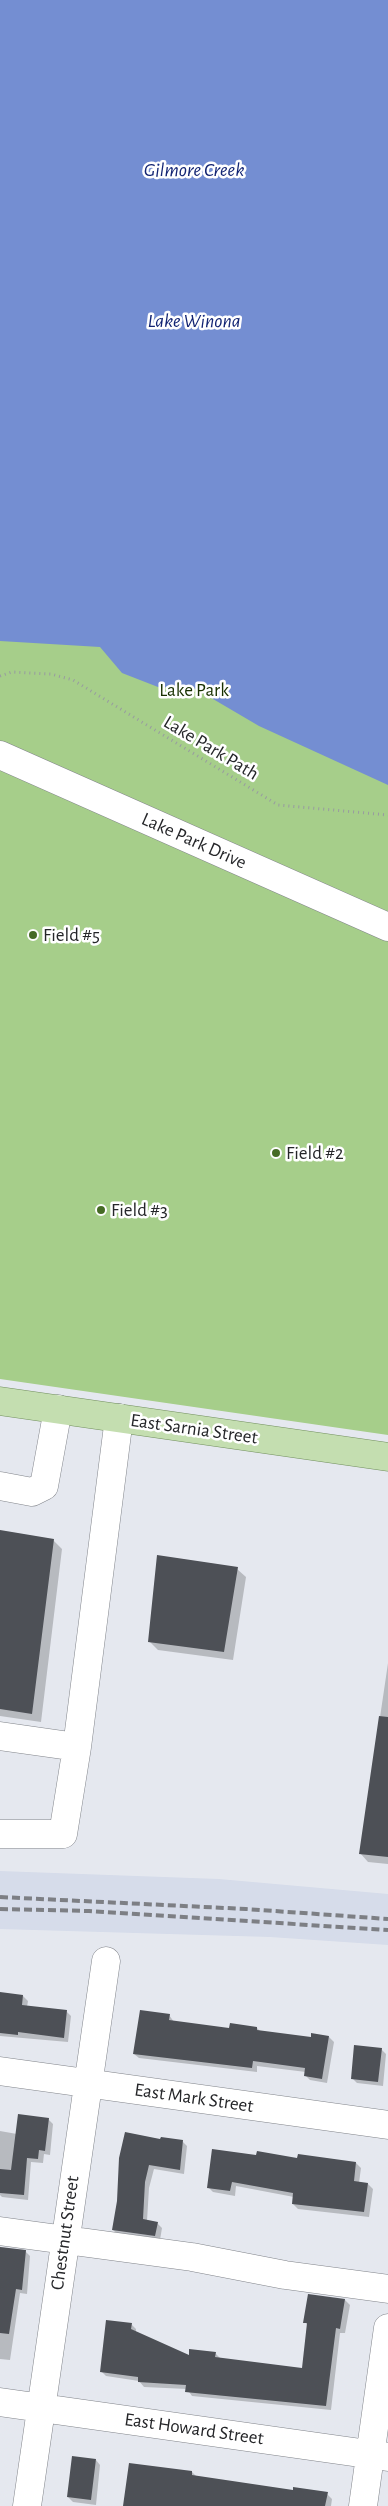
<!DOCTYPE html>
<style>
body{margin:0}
canvas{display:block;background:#e5e8ef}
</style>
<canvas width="388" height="2506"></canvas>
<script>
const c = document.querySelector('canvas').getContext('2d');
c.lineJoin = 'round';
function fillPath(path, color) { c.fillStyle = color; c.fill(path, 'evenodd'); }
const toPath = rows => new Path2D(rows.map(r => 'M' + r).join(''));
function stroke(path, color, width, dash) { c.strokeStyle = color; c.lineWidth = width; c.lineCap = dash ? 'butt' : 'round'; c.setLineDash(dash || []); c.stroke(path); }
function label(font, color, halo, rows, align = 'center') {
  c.font = font + ' "Alegreya Sans",sans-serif'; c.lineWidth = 5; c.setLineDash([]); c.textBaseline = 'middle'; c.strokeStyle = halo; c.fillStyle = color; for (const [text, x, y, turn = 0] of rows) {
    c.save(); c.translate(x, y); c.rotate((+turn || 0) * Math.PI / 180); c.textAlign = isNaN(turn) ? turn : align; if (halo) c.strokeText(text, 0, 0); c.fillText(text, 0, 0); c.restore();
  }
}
const built = toPath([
 [0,1871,219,1879,388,1894,388,1945,270,1937,0,1929]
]);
const green = toPath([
 [0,0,388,0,388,1435,0,1379]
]);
const water = toPath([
 [0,0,388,0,388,785,259,726,196,689,158,687,122,673,100,647,0,641]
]);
const shadow = toPath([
 [0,1531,53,1540,62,1549,41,1722,0,1716],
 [237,1569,246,1577,233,1660,158,1650,149,1641],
 [388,1663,388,1864,368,1862,360,1853],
 [0,1993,23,1996,28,2001,27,2007,66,2011,71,2016,68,2042,0,2036],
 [169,2015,174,2022,230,2029,257,2028,260,2031,312,2038,329,2037,334,2042,327,2083,310,2080,305,2075,306,2072,257,2066,257,2072,139,2058,134,2054],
 [381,2049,386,2054,383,2086,357,2083,352,2078],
 [48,2119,53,2124,50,2155,44,2154,43,2163,31,2162,28,2200,2,2197,0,2195,0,2131,17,2134],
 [161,2140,182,2141,187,2146,184,2174,154,2169,149,2188,147,2221,157,2223,162,2228,160,2240,118,2235,113,2230],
 [257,2156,356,2163,361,2168,359,2183,368,2184,373,2189,369,2217,298,2209,293,2204,294,2197,236,2186,235,2196,213,2192,208,2187],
 [0,2247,25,2251,30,2256,27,2294,20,2293,10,2360,0,2359],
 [309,2295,345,2300,350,2305,345,2333,340,2333,331,2410,192,2396,187,2389,144,2387,139,2381,106,2376,101,2371,131,2324,136,2329,136,2332,190,2357,215,2353,221,2359,303,2370,308,2326,305,2322],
 [96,2460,100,2465,96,2505,73,2502,68,2497],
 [192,2472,197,2477,294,2491,327,2494,332,2499,331,2506,124,2506]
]);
const building = toPath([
 [0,1530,54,1539,32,1714,0,1709],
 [157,1555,238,1567,224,1652,148,1642],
 [379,1716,388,1717,388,1857,359,1854],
 [0,1992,23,1995,22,2005,67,2010,64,2038,18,2032,18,2035,0,2033],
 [140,2010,170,2014,169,2020,229,2028,230,2023,257,2027,257,2030,311,2037,311,2033,329,2036,322,2079,304,2076,305,2068,253,2061,252,2068,133,2054],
 [354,2045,382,2048,378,2082,351,2079],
 [18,2114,49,2118,45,2151,39,2150,38,2159,27,2158,24,2195,0,2193,0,2169,11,2170],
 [125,2132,160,2139,161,2137,183,2140,180,2170,149,2165,145,2182,143,2219,158,2222,155,2236,112,2230,117,2201,119,2158],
 [212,2149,256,2155,257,2151,297,2158,298,2154,356,2162,354,2181,368,2183,364,2212,292,2204,293,2193,232,2182,230,2191,207,2188],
 [0,2247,26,2250,22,2290,16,2289,9,2334,0,2333],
 [308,2294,345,2299,340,2329,336,2328,326,2406,185,2392,186,2385,138,2382,138,2377,100,2372,106,2320,132,2323,131,2329,189,2355,189,2349,216,2352,215,2357,302,2368,307,2323,303,2323],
 [72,2456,96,2459,91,2500,67,2497],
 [129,2463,192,2471,192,2475,293,2490,293,2487,328,2492,325,2506,123,2506]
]);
const path = toPath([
 [0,676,12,672,51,674,73,680,278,805,388,815]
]);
const minor = toPath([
 [0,755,388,927],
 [0,1486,32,1492,44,1486,58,1409],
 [0,1736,77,1747],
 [0,1834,63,1834,77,1747,119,1418],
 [0,2071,388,2125],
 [0,2231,192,2257,285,2275,388,2289],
 [0,2402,388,2457],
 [27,2506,106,1961],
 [363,2506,388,2328]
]);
const major = toPath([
 [0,1401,388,1457]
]);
const rail = toPath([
 [0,1897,246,1909,388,1919],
 [0,1909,89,1911,388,1930]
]);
const markers = [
 [33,935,5,"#466b25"],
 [276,1153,5,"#466b25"],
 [101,1210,5,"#466b25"]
];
const parkNames = [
 ["Lake Park",194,690]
];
const streetNames = [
 ["Lake Park Path",211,748,31],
 ["Lake Park Drive",194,841,24],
 ["East Sarnia Street",194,1429,8],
 ["East Mark Street",194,2098,8],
 ["Chestnut Street",65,2233,-82],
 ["East Howard Street",194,2429,8]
];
const poiNames = [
 ["Field #5",43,935],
 ["Field #2",286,1153],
 ["Field #3",111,1210]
];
const waterNames = [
 ["Gilmore Creek",194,170],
 ["Lake Winona",194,321]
];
fillPath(built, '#d6dcea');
fillPath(green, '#a6ce8a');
fillPath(water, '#748ed2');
fillPath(shadow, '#0003');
fillPath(building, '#4d5056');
stroke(minor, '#81848a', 29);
stroke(major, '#728f5f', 29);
stroke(path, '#989ba0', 3, [1, 4]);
stroke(minor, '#fff', 28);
stroke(major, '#c4deb0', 28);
stroke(rail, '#7d7f84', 4, [8, 4]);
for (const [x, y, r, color] of markers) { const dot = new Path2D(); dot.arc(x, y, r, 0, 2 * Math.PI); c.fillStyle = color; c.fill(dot); stroke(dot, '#fff', 2); }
label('19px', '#183100', '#fff', parkNames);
label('19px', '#252629', '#fff', streetNames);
label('19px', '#252629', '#fff', poiNames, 'left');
label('italic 20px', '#122473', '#fff', waterNames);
</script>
